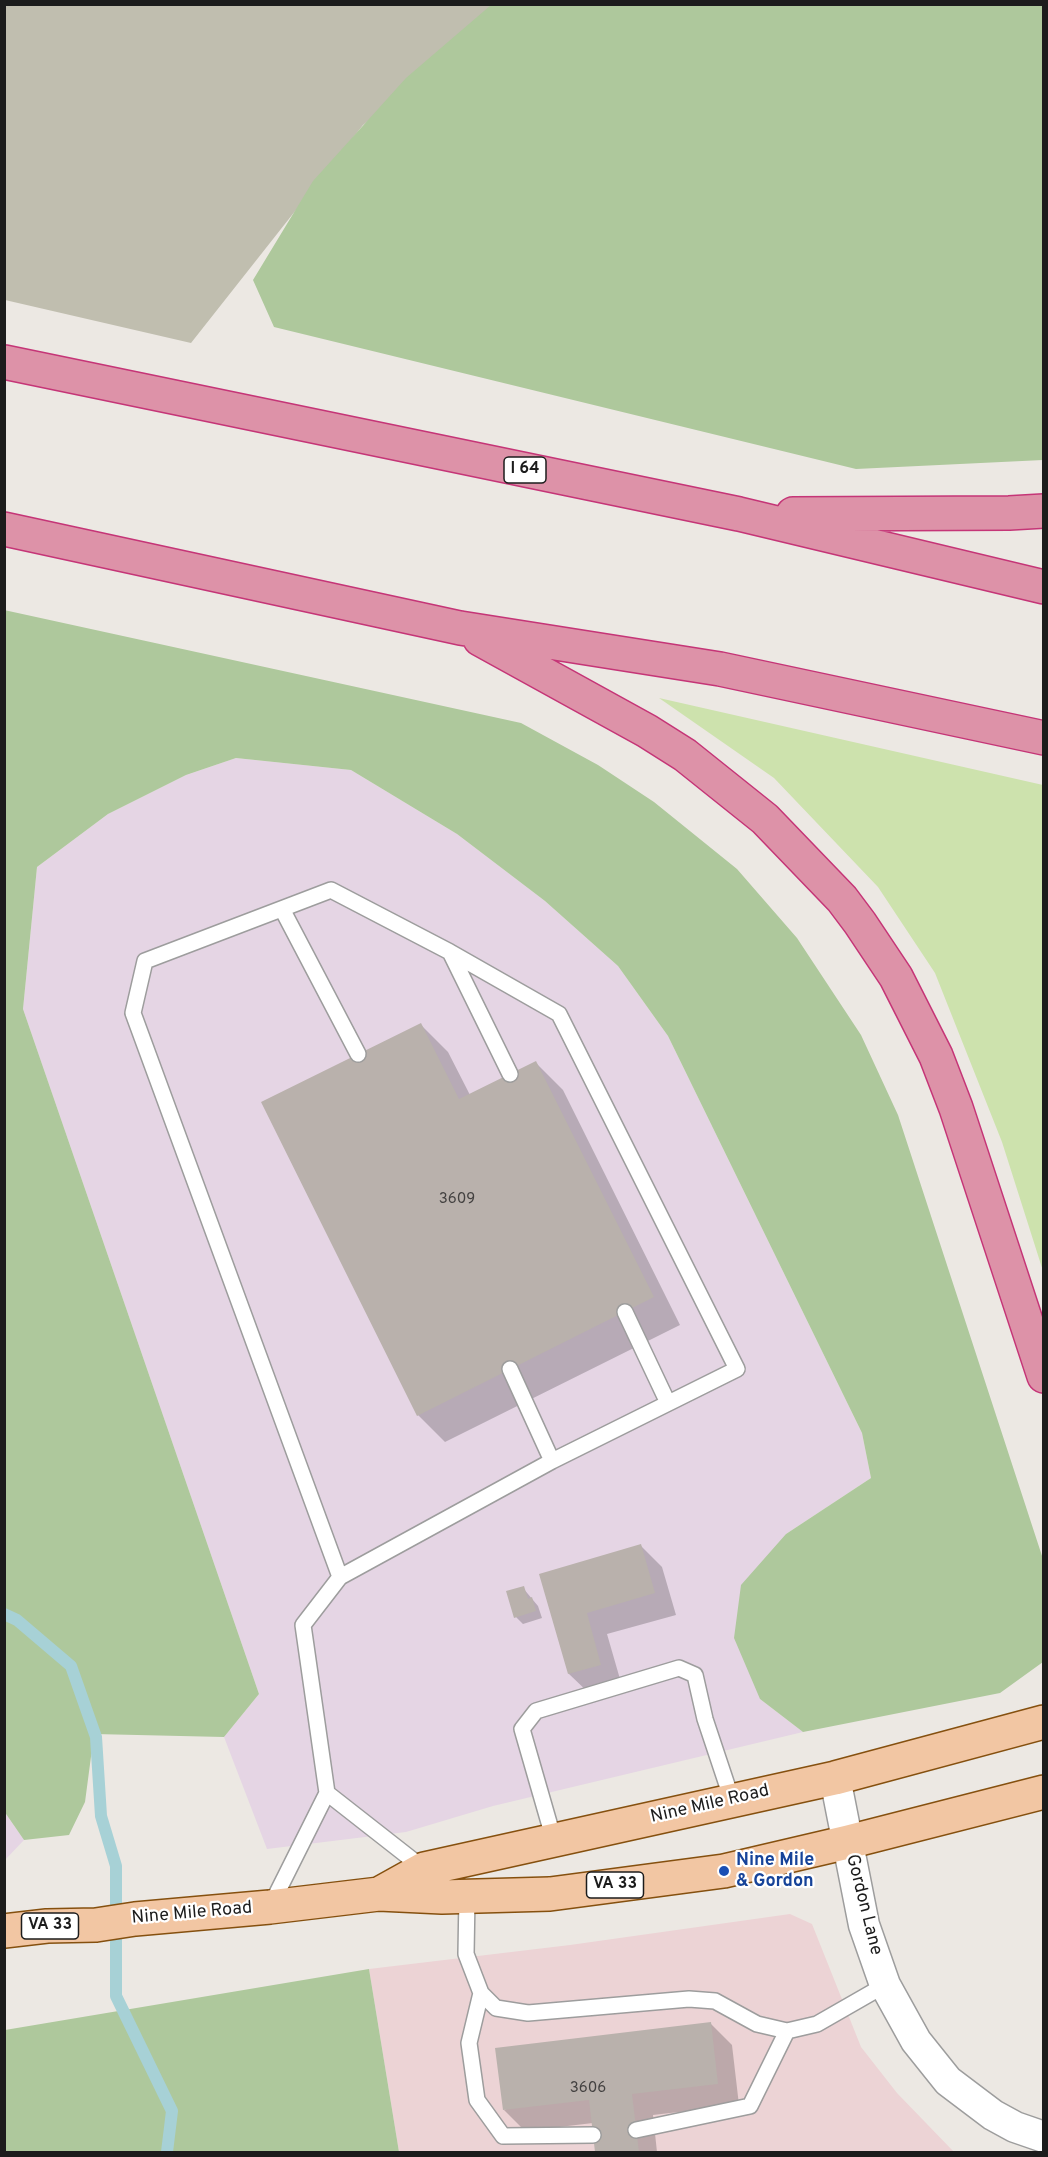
<!DOCTYPE html>
<style>
body{margin:0}
#map{position:relative;width:1048px;height:2157px;overflow:hidden;background:#ece8e3;font-family:Overpass,sans-serif}
canvas{display:block}
.frame{position:absolute;inset:0;border:6px solid #1c1c1c;pointer-events:none}
</style>
<div id="map">
<canvas width="1048" height="2157"></canvas>
<div class="frame"></div>
</div>
<script>
const c = document.querySelector('canvas').getContext('2d');
c.lineJoin = 'round';
function fillPath(path, color) { c.fillStyle = color; c.fill(path, 'evenodd'); }
const toPath = rows => new Path2D(rows.map(r => 'M' + r).join(''));
function stroke(path, color, width, dash) { c.strokeStyle = color; c.lineWidth = width; c.lineCap = dash ? 'butt' : 'round'; c.setLineDash(dash || []); c.stroke(path); }
function label(font, color, halo, rows, align = 'center') {
  c.font = font + ' Overpass,sans-serif'; c.lineWidth = 4.5; c.setLineDash([]); c.textBaseline = 'middle'; c.strokeStyle = halo; c.fillStyle = color; for (const [text, x, y, turn = 0] of rows) {
    c.save(); c.translate(x, y); c.rotate((+turn || 0) * Math.PI / 180); c.textAlign = isNaN(turn) ? turn : align; if (halo) c.strokeText(text, 0, 0); c.fillText(text, 0, 0); c.restore();
  }
}
const commercial = toPath([
 [790,1914,812,1924,861,2047,897,2093,954,2152,399,2152,369,1969,570,1945]
]);
const industrial = toPath([
 [236,758,351,770,457,834,545,901,618,966,668,1036,862,1433,871,1478,786,1534,760,1699,803,1732,493,1806,406,1832,267,1849,224,1737,259,1694,23,1009,37,867,108,814,186,775],
 [4,1811,24,1840,5,1860,4,1860]
]);
const construction = toPath([
 [5,5,511,5,363,125,191,343,5,300]
]);
const grass = toPath([
 [659,698,1043,785,1043,1271,1002,1142,935,973,878,887,774,778]
]);
const forest = toPath([
 [491,5,1043,5,1043,460,856,469,274,327,253,280,313,181,406,78],
 [4,610,521,723,598,765,654,802,737,869,797,938,861,1035,898,1115,1043,1559,1043,1662,1000,1693,803,1732,760,1699,734,1638,741,1585,786,1534,871,1478,862,1433,668,1036,618,966,545,901,457,834,351,770,236,758,186,775,108,814,37,867,23,1009,259,1694,224,1737,94,1734,85,1802,69,1835,24,1840,4,1811],
 [369,1969,399,2152,5,2152,5,2030]
]);
const shadow = toPath([
 [421,1025,448,1052,470,1095,536,1063,563,1090,680,1325,445,1442,418,1415],
 [641,1546,662,1567,676,1615,607,1634,622,1686,591,1695,569,1674,541,1575],
 [523,1588,538,1606,542,1618,523,1624,516,1617],
 [711,2024,732,2045,739,2105,653,2115,657,2152,596,2152,593,2123,525,2131,504,2110]
]);
const stream = toPath([
 [4,1614,17,1620,71,1666,96,1737,101,1816,116,1866,116,1996,172,2111,167,2152]
]);
const building = toPath([
 [421,1023,459,1099,536,1061,654,1297,417,1416,261,1102],
 [641,1544,655,1593,587,1613,601,1665,568,1674,539,1574],
 [524,1586,528,1599,532,1597,536,1611,514,1618,506,1591],
 [711,2022,718,2084,632,2094,639,2152,595,2152,589,2100,503,2110,495,2048]
]);
const lane = toPath([
 [282,909,358,1054],
 [450,952,510,1074],
 [625,1312,668,1403],
 [510,1369,552,1461],
 [327,1793,424,1869],
 [554,1840,522,1729,536,1711,679,1668,695,1675,705,1719,732,1800],
 [467,1896,466,1954,481,1993,496,2008,528,2013,689,1999,715,2001,757,2024,787,2031,817,2024,885,1985],
 [270,1907,327,1793,303,1625,340,1577,133,1013,145,961,331,890,450,952,559,1014,737,1369,552,1461,340,1577],
 [481,1993,469,2043,477,2100,503,2136,593,2135],
 [636,2130,750,2106,787,2031]
]);
const street = toPath([
 [835,1778,864,1925,885,1985,916,2041,948,2081,993,2115,1015,2127,1044,2137]
]);
const primary = toPath([
 [379,1894,424,1869,835,1778,1044,1722],
 [4,1931,47,1926,96,1925,135,1919,270,1907,379,1894,442,1897,550,1894,724,1871,848,1842,1044,1792]
]);
const highway = toPath([
 [4,362,739,514,1044,587],
 [793,514,1009,513,1044,511],
 [4,529,460,628,720,669,1044,738],
 [480,639,647,731,685,755,765,819,842,899,860,923,896,977,936,1056,956,1108,1044,1376]
]);
const markers = [
 [724,1871,6,"#1a4fb4"]
];
const numberNames = [
 ["3609",457,1200],
 ["3606",588,2089]
];
const shields = [
 [525,470,42],
 [615,1885,57],
 [50,1926,57]
];
const shieldNames = [
 ["I 64",525,470],
 ["VA 33",615,1885],
 ["VA 33",50,1926]
];
const streetNames = [
 ["Nine Mile Road",710,1805,-13],
 ["Gordon Lane",863,1905,76],
 ["Nine Mile Road",192,1914,-5]
];
const transitNames = [
 ["Nine Mile",736,1861],
 ["& Gordon",736,1882]
];
fillPath(commercial, '#ecd3d5');
fillPath(industrial, '#e5d5e4');
fillPath(construction, '#c0beaf');
fillPath(grass, '#cde2ad');
fillPath(forest, '#aec89c');
fillPath(shadow, '#0003');
stroke(stream, '#a7d1d6', 12);
fillPath(building, '#b9b1ac');
stroke(lane, '#9d9d9d', 18);
stroke(street, '#9d9d9d', 33);
stroke(primary, '#85500f', 36);
stroke(highway, '#c53577', 36);
stroke(lane, '#fff', 15);
stroke(street, '#fff', 30);
stroke(primary, '#f2c6a3', 33);
stroke(highway, '#dd92a8', 33);
for (const [x, y, r, color] of markers) { const dot = new Path2D(); dot.arc(x, y, r, 0, 2 * Math.PI); c.fillStyle = color; c.fill(dot); stroke(dot, '#fff', 2); }
label('15px', '#434140', null, numberNames);
for (const [x, y, w] of shields) { const box = new Path2D(); box.roundRect(x - w / 2, y - 13, w, 26, 4.5); c.fillStyle = '#fff'; c.fill(box); stroke(box, '#1c1c1c', 1.5); }
label('bold 16px', '#1c1c1c', null, shieldNames);
label('18px', '#1c1c1c', '#fff', streetNames);
label('bold 18px', '#164399', '#fff', transitNames, 'left');
</script>
